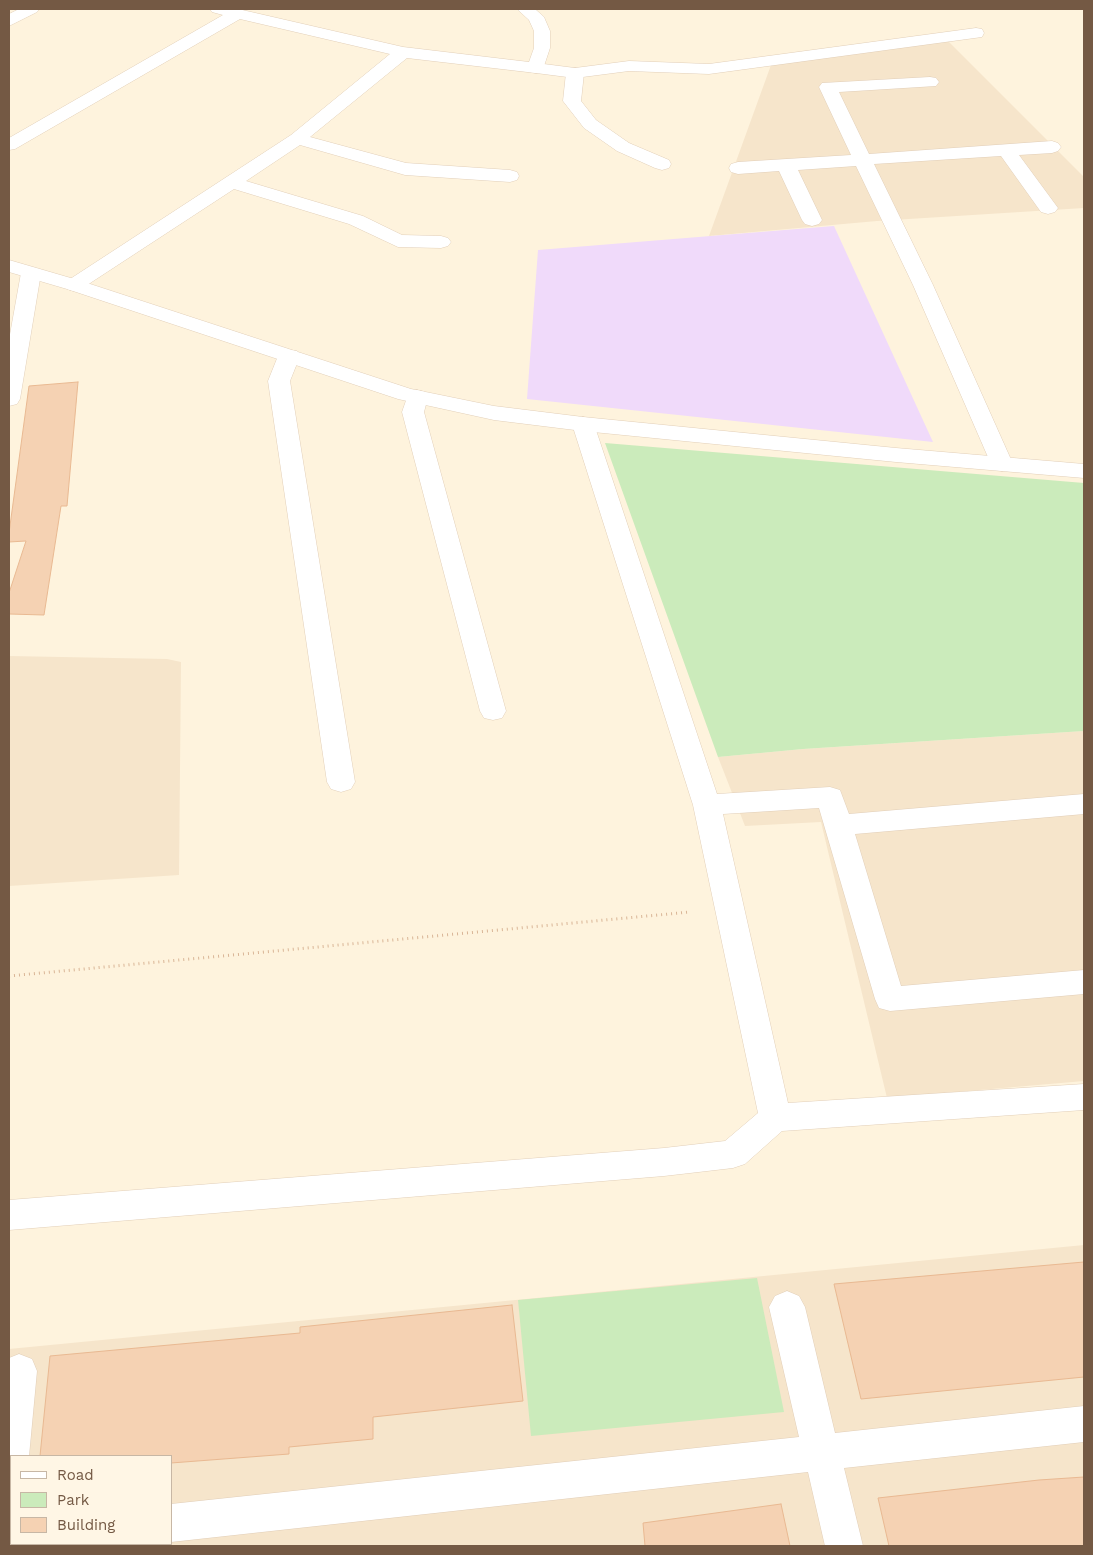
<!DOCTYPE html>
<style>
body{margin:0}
#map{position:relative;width:1093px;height:1555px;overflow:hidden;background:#fef3dd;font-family:"Work Sans",sans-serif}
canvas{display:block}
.frame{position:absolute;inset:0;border:10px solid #745944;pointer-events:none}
.legend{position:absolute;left:10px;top:1455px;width:162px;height:90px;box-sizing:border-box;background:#fff6e5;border:1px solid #c7b7a5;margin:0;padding:6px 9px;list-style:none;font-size:15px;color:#745944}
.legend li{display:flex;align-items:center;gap:10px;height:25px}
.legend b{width:25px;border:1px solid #c7b7a5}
</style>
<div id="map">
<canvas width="1093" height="1555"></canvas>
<div class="frame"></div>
<ul class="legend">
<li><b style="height:6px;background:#fff"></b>Road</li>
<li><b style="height:14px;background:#cbebbb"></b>Park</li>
<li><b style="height:14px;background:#f5d2b3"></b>Building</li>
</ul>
</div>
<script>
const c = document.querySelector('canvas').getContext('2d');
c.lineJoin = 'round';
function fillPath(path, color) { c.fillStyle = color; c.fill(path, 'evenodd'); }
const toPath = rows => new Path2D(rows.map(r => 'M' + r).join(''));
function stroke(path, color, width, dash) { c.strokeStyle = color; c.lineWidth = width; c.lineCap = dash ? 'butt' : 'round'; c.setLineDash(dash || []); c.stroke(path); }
const residential = toPath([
 [947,40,1084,177,1084,208,877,221,709,236,771,65],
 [9,656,167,659,181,662,179,875,9,886],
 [1084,731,1084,1081,887,1098,821,822,745,826,718,757,803,749],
 [1084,1245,1084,1546,9,1546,9,1349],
 [11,1456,171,1456,171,1544,11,1544]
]);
const education = toPath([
 [834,226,933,442,527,399,538,250]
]);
const green = toPath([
 [605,443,1084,483,1084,731,803,749,718,757],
 [757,1278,784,1412,531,1436,518,1300]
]);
const building = toPath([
 [78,382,67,506,61,506,44,615,9,614,9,593,26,541,9,542,9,533,29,386,78,382],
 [1084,1262,1084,1377,861,1399,834,1284,1084,1262],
 [512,1305,523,1401,373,1417,373,1439,289,1447,289,1454,171,1463,171,1456,40,1456,50,1356,300,1333,300,1327,512,1305],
 [1084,1477,1084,1546,889,1546,878,1498,1039,1480,1084,1477],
 [781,1504,790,1546,645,1546,643,1523,781,1504]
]);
const path = toPath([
 [9,976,690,912]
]);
const service = toPath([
 [976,28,982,29,984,33,982,37,709,74,629,71,575,78,536,73,530,72,527,68,530,64,536,63,575,68,629,61,709,64,976,28]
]);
const minor = toPath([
 [19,9,39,9,37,12,9,26,9,14,19,9],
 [210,9,238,9,403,47,529,62,534,48,534,31,529,20,517,9,535,9,544,17,550,31,550,48,542,72,536,73,407,58,310,137,406,163,510,170,517,172,519,176,517,180,510,182,405,175,300,145,246,181,363,216,402,235,441,236,448,238,451,242,448,246,441,248,398,247,349,224,234,189,81,289,74,291,67,289,64,285,67,281,291,135,390,54,240,19,15,149,9,150,9,138,223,15,212,12,210,9],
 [575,68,581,69,584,73,581,101,596,120,629,143,669,160,671,164,669,168,662,170,655,168,617,151,584,128,563,101,566,73,569,69,575,68],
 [930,77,936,78,939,82,936,86,839,92,869,154,1052,141,1058,143,1061,147,1058,151,1052,153,1019,155,1058,208,1055,212,1048,214,1041,212,1001,156,874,164,933,285,1013,464,1010,469,1002,471,994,469,991,464,913,285,856,166,798,170,822,220,819,224,812,226,805,224,802,220,779,171,738,174,731,172,729,168,731,164,738,162,851,155,819,87,822,83,930,77],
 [31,267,38,269,41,273,20,399,17,404,9,406,9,340,21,273,24,269,31,267],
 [289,350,297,351,300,356,290,381,355,782,351,789,341,792,331,789,327,782,268,381,278,356,281,351,289,350],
 [417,390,425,392,428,397,424,412,506,711,502,718,493,720,484,718,480,711,402,412,409,392,417,390],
 [583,417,591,419,594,424,717,794,830,787,840,790,849,814,1084,794,1084,814,855,834,901,986,1084,970,1084,994,890,1011,879,1008,875,999,819,808,723,814,788,1103,1084,1084,1084,1110,782,1131,745,1164,733,1168,664,1176,9,1230,9,1200,664,1148,725,1141,758,1113,693,805,572,424,575,419,583,417],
 [787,1291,799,1296,805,1307,835,1433,1084,1406,1084,1442,844,1468,863,1546,825,1546,808,1472,171,1542,171,1504,799,1437,769,1307,775,1296,787,1291],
 [19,1354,32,1359,37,1371,29,1456,11,1456,11,1485,9,1486,9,1358,19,1354],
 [9,1521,11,1521,11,1544,29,1544,28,1546,9,1546,9,1521]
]);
const tertiary = toPath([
 [9,260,81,281,411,389,494,406,583,417,896,448,1084,464,1084,478,896,462,583,431,494,420,398,399,67,289,9,272,9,260]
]);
fillPath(residential, '#f6e5cb');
fillPath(education, '#f0dafa');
fillPath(green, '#cbebbb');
fillPath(building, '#f5d2b3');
stroke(building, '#e9b992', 1);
stroke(service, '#e2cfb9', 1);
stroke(minor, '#e2cfb9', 1);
stroke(tertiary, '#e2cfb9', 1);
stroke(path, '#d9b596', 3, [1, 4]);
fillPath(service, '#fff');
fillPath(minor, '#fff');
fillPath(tertiary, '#fff');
</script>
